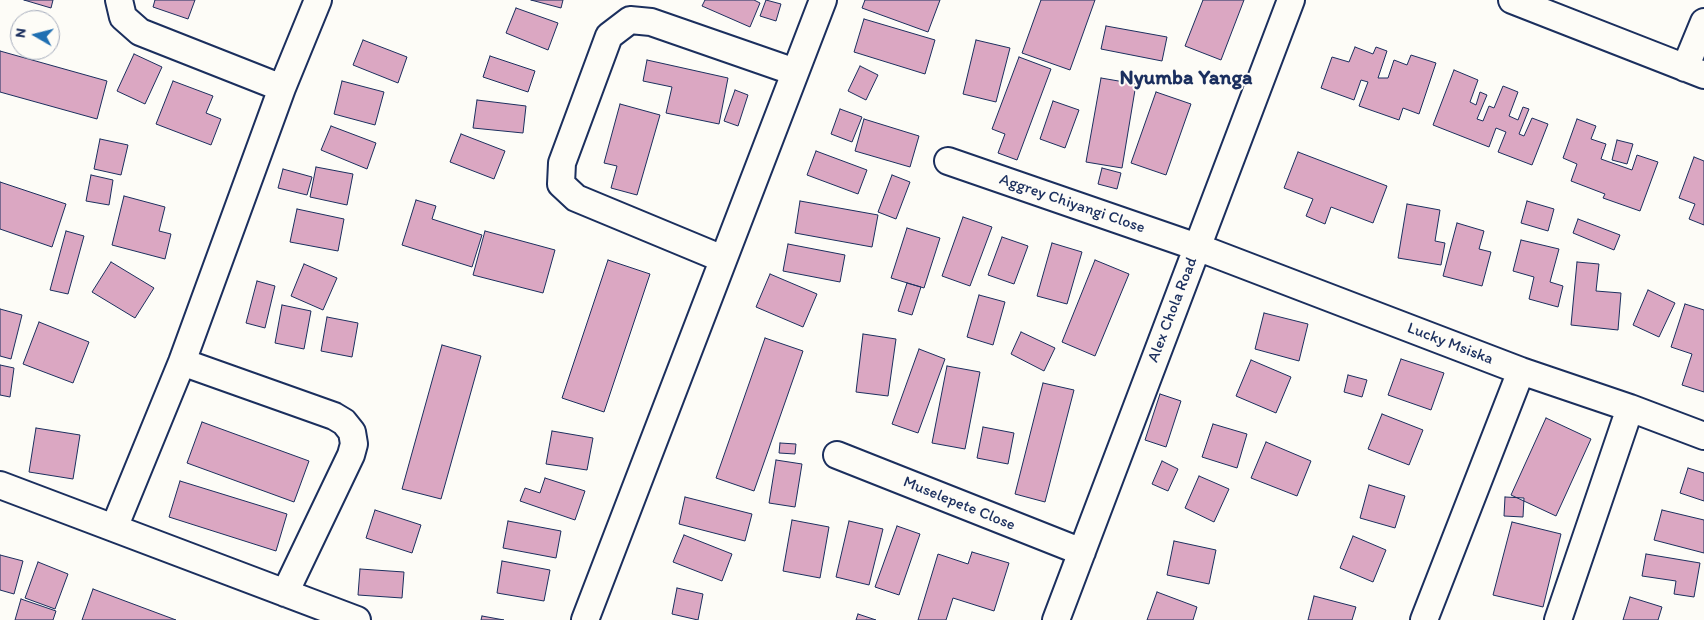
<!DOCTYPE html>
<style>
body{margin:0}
#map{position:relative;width:1704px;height:620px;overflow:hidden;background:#fdfcf7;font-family:Itim,sans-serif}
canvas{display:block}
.north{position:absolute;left:10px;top:10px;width:50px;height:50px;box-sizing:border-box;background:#fdfcf7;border:1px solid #a3aaba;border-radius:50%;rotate:278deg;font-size:14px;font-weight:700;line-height:20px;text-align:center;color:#1b2f5e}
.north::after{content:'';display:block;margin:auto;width:18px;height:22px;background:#1f6fb2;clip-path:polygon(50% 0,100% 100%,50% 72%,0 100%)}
</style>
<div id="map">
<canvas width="1704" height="620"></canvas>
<div class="north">N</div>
</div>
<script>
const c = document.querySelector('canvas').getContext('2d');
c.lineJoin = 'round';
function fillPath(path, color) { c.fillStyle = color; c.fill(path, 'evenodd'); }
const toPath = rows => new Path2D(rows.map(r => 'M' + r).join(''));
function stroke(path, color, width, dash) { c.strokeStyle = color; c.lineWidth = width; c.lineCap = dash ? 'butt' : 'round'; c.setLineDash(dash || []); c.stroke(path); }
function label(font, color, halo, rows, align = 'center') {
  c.font = font + ' Itim,sans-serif'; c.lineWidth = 4; c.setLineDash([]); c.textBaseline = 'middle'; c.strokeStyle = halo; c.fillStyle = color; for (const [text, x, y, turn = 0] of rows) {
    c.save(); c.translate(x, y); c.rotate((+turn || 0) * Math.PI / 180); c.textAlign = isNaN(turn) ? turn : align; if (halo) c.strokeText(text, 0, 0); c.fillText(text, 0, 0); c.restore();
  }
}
const building = toPath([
 [24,0,53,0,51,8,24,0],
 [155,0,195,0,188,19,153,7,155,0],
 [531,0,563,0,561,8,531,0],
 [705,0,754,0,760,3,750,27,702,6,705,0],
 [766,0,781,4,776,21,760,16,766,0],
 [865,0,940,0,928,32,862,8,865,0],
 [1041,0,1095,0,1070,70,1022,53,1041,0],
 [1203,0,1244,0,1221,60,1185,46,1203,0],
 [516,8,558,23,548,50,506,33,516,8],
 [864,19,935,40,925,74,854,52,864,19],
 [1106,26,1167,37,1162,61,1101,49,1106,26],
 [363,40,407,57,398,83,353,65,363,40],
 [976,40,1010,48,996,102,963,94,976,40],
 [1355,47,1373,54,1376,47,1387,51,1378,78,1388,78,1394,60,1407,65,1411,55,1436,63,1419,114,1403,108,1399,120,1359,106,1368,82,1361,80,1354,100,1321,88,1332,57,1349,62,1355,47],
 [0,51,107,81,97,119,0,92,0,51],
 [134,54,162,67,145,104,117,91,134,54],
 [490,56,535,71,528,92,483,77,490,56],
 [1019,57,1051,69,1017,160,998,153,1005,134,992,129,1019,57],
 [647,60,728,78,719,124,666,113,672,87,643,81,647,60],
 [860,66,878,75,866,100,848,91,860,66],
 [1454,70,1478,80,1470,102,1476,105,1480,92,1487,95,1477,119,1483,121,1489,106,1494,108,1503,86,1518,92,1509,116,1518,120,1523,107,1529,109,1519,134,1524,136,1532,118,1548,124,1532,165,1498,152,1506,132,1496,128,1489,147,1433,125,1454,70],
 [1101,78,1136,84,1122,168,1086,162,1101,78],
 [173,81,213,96,206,113,221,119,211,145,156,124,173,81],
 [342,81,384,92,375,125,334,114,342,81],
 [735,90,748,95,738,126,724,121,735,90],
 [1156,92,1191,104,1166,175,1131,163,1156,92],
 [477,100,526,106,523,133,473,128,477,100],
 [1053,101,1079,110,1065,148,1040,139,1053,101],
 [620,104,660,115,637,195,611,188,617,166,604,163,620,104],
 [840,109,862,117,852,142,831,134,840,109],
 [864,119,919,136,910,167,855,151,864,119],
 [1577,119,1596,126,1591,139,1606,144,1601,159,1632,170,1637,155,1658,162,1640,211,1603,198,1605,194,1571,181,1577,164,1563,158,1577,119],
 [331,126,376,143,367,169,321,150,331,126],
 [461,134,505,151,494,179,450,162,461,134],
 [100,139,128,145,121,175,94,169,100,139],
 [1617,140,1633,144,1627,164,1612,160,1617,140],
 [816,151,867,170,858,194,807,175,816,151],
 [1298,152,1387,186,1373,223,1331,207,1325,224,1306,216,1313,199,1284,188,1298,152],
 [1694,157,1704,161,1704,225,1689,219,1695,204,1679,198,1694,157],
 [316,167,353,174,347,205,310,197,316,167],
 [1102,168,1121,173,1117,189,1098,184,1102,168],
 [283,169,312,177,307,195,278,188,283,169],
 [91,175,113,180,109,205,86,201,91,175],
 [892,175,910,182,896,219,878,212,892,175],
 [0,182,66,204,52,247,0,229,0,182],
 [124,196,165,207,159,231,171,234,165,259,112,245,124,196],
 [416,200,436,206,432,219,482,235,472,267,402,245,416,200],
 [800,201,878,215,872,247,795,233,800,201],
 [1527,201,1554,209,1548,231,1521,223,1527,201],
 [1407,204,1440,210,1435,241,1445,243,1441,265,1398,258,1407,204],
 [297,209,344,219,338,251,290,242,297,209],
 [963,217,992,227,970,286,942,276,963,217],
 [1578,219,1620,235,1614,250,1573,233,1578,219],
 [1457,223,1484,231,1479,249,1491,252,1482,286,1443,276,1457,223],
 [907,228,940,238,924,288,891,278,907,228],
 [66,231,84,236,68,294,50,290,66,231],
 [485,231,555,250,543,293,473,275,485,231],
 [1002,237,1028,246,1014,284,988,275,1002,237],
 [1521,240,1559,249,1550,282,1563,286,1558,307,1529,299,1534,277,1513,271,1521,240],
 [1052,243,1082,252,1067,304,1037,296,1052,243],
 [788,244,845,255,840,282,783,271,788,244],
 [608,260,650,274,604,412,562,398,608,260],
 [1095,260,1129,274,1095,356,1062,342,1095,260],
 [111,262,154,288,135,318,92,292,111,262],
 [1577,262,1599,264,1596,291,1621,293,1618,330,1571,325,1577,262],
 [304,264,337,278,323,310,291,296,304,264],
 [770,274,817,294,803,327,756,307,770,274],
 [257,281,275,286,265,328,246,323,257,281],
 [907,283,921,287,912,315,898,311,907,283],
 [1648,290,1675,303,1659,337,1633,325,1648,290],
 [979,295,1005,302,993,345,967,337,979,295],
 [1685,304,1704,310,1704,392,1682,385,1692,354,1671,347,1685,304],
 [282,305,311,311,304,349,275,343,282,305],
 [0,309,22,315,11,359,0,356,0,309],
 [1264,313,1308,324,1299,361,1255,349,1264,313],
 [327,317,358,323,352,357,321,351,327,317],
 [39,322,89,342,73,383,23,364,39,322],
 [1021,332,1055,348,1044,371,1011,354,1021,332],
 [863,334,896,339,888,396,856,392,863,334],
 [765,338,803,351,754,491,716,478,765,338],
 [442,345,481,356,441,499,402,489,442,345],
 [919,349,945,359,918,433,892,424,919,349],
 [1401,359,1444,373,1431,410,1388,395,1401,359],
 [1251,360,1291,377,1276,413,1236,396,1251,360],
 [0,365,14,368,10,397,0,395,0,365],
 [947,366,980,372,965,449,932,443,947,366],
 [1348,375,1367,380,1362,397,1344,392,1348,375],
 [1043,383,1074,390,1045,502,1015,494,1043,383],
 [1160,394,1181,401,1166,447,1145,440,1160,394],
 [1382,414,1423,430,1409,465,1368,449,1382,414],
 [1546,418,1591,439,1556,516,1511,495,1546,418],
 [202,422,309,461,294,502,187,463,202,422],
 [1213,424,1247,434,1237,468,1202,457,1213,424],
 [983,427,1014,433,1008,464,977,458,983,427],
 [36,428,80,435,73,479,29,472,36,428],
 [552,431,593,438,587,470,546,464,552,431],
 [1266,442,1311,461,1297,496,1251,478,1266,442],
 [780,443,796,444,795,454,779,453,780,443],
 [776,460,802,464,795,507,769,503,776,460],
 [1162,461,1178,469,1168,491,1152,484,1162,461],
 [1688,468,1704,473,1704,501,1680,493,1688,468],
 [1199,476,1229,489,1214,522,1185,508,1199,476],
 [545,478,585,491,575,520,520,501,525,488,540,493,545,478],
 [180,481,287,514,276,551,169,517,180,481],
 [1369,485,1405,496,1395,528,1360,518,1369,485],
 [685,497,752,514,745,541,679,524,685,497],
 [1505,497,1524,498,1523,517,1504,516,1505,497],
 [375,510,421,525,412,553,366,538,375,510],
 [1662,510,1704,520,1704,553,1654,540,1662,510],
 [792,520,829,527,820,578,783,571,792,520],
 [508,521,561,531,556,558,503,548,508,521],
 [849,521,883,529,869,585,836,577,849,521],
 [1512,522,1561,534,1543,607,1493,595,1512,522],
 [897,526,920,534,899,595,875,587,897,526],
 [684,535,732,554,722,581,673,562,684,535],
 [1353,536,1386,550,1373,582,1340,568,1353,536],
 [1174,541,1216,550,1209,584,1167,575,1174,541],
 [972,552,1009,563,994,611,953,598,946,620,918,620,938,554,968,564,972,552],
 [1646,554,1700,563,1694,597,1674,594,1676,581,1642,576,1646,554],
 [0,555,23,561,14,594,0,590,0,555],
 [502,561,550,570,544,601,497,593,502,561],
 [38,562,68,574,55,609,25,598,38,562],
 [360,569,404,572,402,598,358,595,360,569],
 [677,588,703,594,698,620,672,614,677,588],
 [93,589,176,620,82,620,93,589],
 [1157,592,1197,607,1193,620,1147,620,1157,592],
 [1314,596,1356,607,1352,620,1308,620,1314,596],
 [1630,597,1662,607,1658,620,1623,620,1630,597],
 [21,599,56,611,53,620,15,620,21,599],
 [858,614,876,620,856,620,858,614],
 [482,616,504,620,481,620,482,616]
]);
const street = toPath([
 [119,0,123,17,140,32,282,88],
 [1512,0,1704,75],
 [1685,68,1704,22],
 [948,161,1197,247,1521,371,1630,408,1704,436],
 [723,259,576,198,561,184,562,163,609,36,630,20,651,22,795,72],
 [182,362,334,416,344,422,352,432,354,444,351,455,285,593],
 [837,455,1082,552],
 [0,485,357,620],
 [114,528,182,362,282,88,318,0],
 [585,620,823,0],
 [1056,620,1291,0],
 [1424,620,1521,371],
 [1558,620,1630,408]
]);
const streetNames = [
 ["Aggrey Chiyangi Close",1072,204,19],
 ["Alex Chola Road",1173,310,-69],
 ["Lucky Msiska",1450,344,21],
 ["Muselepete Close",959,504,22]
];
const districtNames = [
 ["Nyumba Yanga",1186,79]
];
fillPath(building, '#dba7c2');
stroke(building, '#1b2f5e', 1);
stroke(street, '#1b2f5e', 30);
stroke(street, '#fdfcf7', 26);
label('16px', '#1b2f5e', '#fdfcf7', streetNames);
label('bold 21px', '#1b2f5e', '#fdfcf7', districtNames);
</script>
